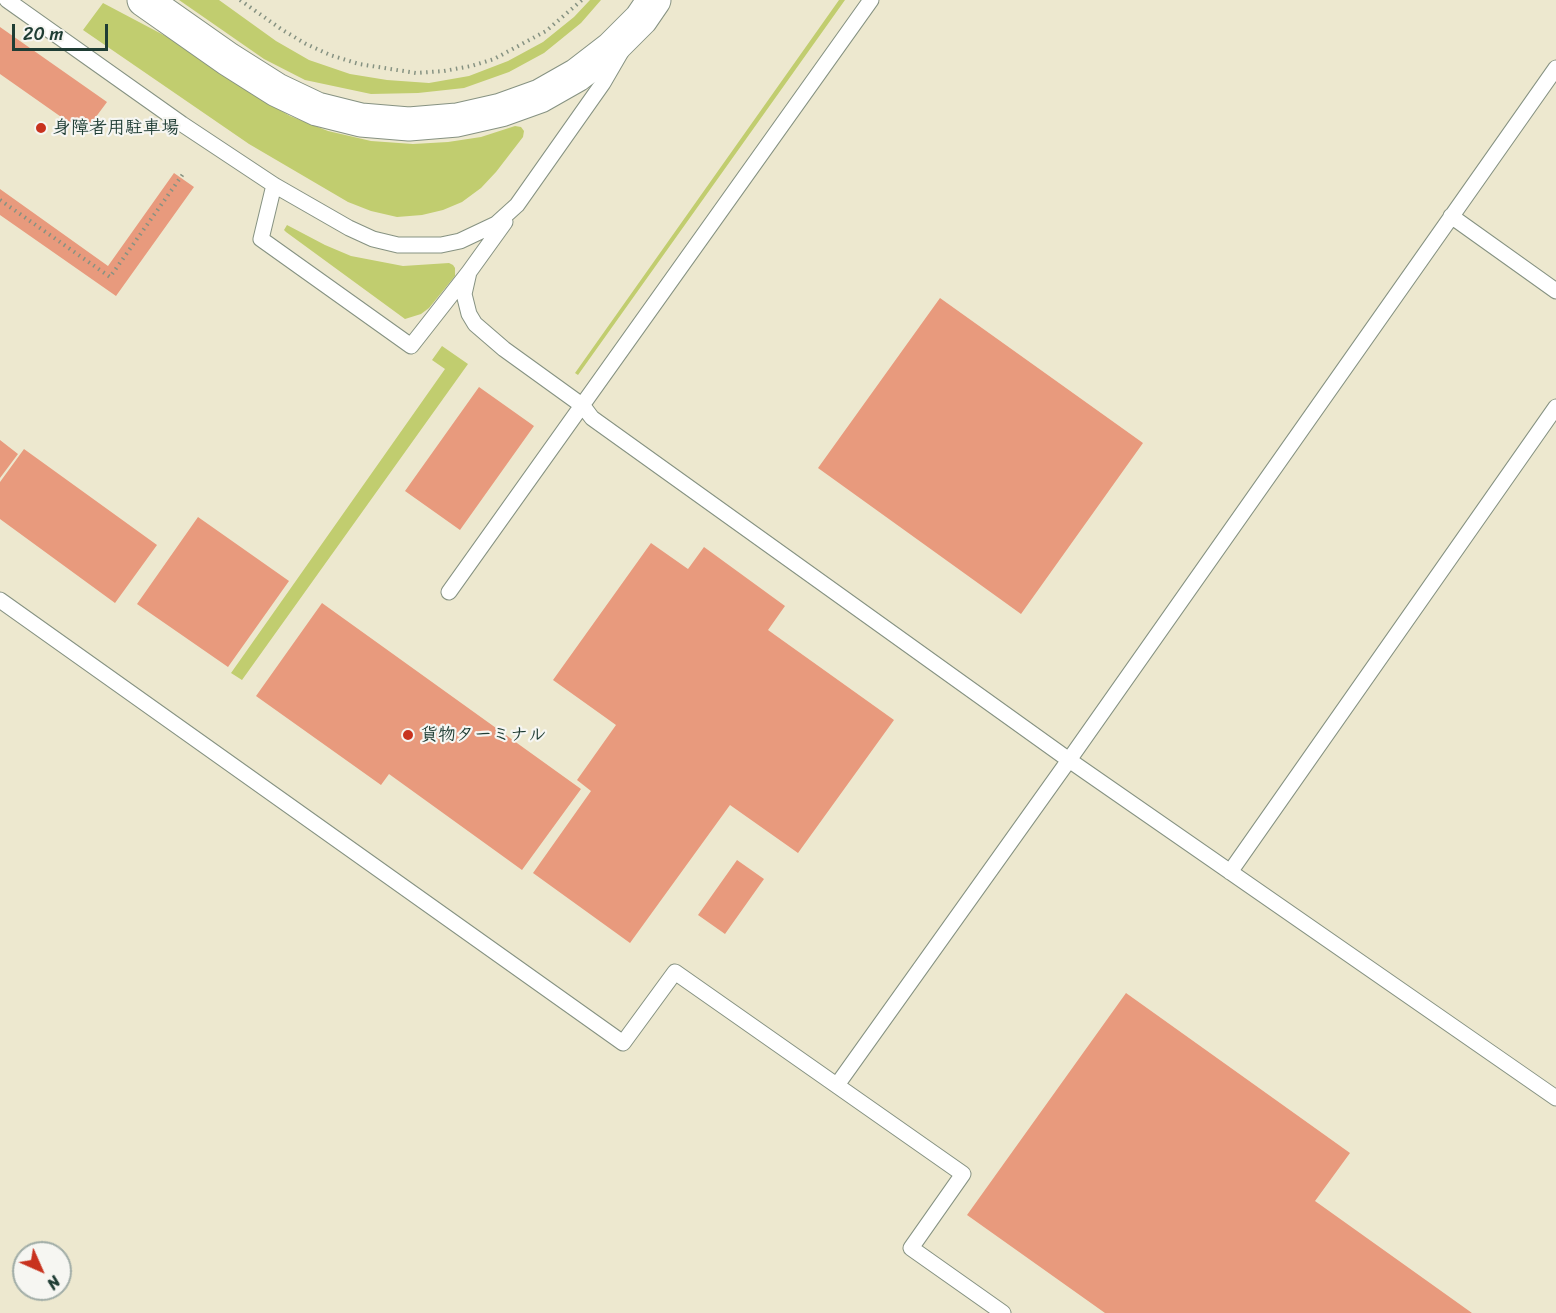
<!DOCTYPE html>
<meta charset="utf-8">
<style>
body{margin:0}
#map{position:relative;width:1556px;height:1313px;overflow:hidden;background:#ede8cf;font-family:Sriracha,sans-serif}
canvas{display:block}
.north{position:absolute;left:12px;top:1241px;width:60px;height:60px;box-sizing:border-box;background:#f6f6f2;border:2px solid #a0aca6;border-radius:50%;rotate:135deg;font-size:16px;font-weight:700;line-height:24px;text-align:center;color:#1f3d34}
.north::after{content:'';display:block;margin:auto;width:21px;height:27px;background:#c8321e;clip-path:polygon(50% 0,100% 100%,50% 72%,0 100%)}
.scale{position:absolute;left:12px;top:24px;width:96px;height:27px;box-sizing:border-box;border:3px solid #1f3d34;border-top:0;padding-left:8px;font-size:18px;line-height:21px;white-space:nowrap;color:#1f3d34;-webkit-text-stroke:4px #f6f6f2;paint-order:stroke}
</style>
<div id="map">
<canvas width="1556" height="1313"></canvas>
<div class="north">N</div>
<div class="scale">20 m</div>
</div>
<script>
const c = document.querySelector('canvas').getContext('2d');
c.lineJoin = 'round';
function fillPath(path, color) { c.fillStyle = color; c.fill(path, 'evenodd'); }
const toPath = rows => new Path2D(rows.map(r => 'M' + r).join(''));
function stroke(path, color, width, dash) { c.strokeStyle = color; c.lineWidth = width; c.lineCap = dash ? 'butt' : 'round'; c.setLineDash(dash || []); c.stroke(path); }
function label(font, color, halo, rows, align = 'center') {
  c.font = font + ' Sriracha,"Klee One",sans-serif'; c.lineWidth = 4.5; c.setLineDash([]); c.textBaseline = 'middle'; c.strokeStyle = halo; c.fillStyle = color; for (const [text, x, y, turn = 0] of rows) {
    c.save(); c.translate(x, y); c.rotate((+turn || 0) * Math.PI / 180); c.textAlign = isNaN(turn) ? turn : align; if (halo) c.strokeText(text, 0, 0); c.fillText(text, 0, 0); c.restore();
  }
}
const green = toPath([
 [179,0,219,0,276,41,309,60,350,74,387,80,429,83,469,76,508,61,543,42,574,17,590,0,601,0,581,23,544,53,509,72,464,88,418,93,371,94,305,80,264,59],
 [839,0,845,0,578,375,575,373],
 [103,3,173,40,246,90,290,116,328,131,371,141,413,144,448,142,481,137,515,126,521,127,524,131,523,137,496,172,481,188,462,202,443,210,422,215,397,217,371,211,348,202,249,144,83,30],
 [287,225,325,245,351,256,403,266,449,263,453,265,455,268,455,276,429,308,421,314,405,319,286,232,284,230],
 [442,346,468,364,242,680,231,673,445,369,432,360]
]);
const building = toPath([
 [0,27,107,102,84,133,0,74],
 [174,173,194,187,116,296,0,215,0,189,108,266],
 [940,298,1143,443,1021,614,818,468],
 [479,387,534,426,460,530,405,491],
 [0,440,18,454,0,478],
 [24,449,157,545,115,603,0,519,0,482],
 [198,517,289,581,228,667,137,604],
 [651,543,688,569,704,547,785,606,768,630,894,720,798,853,730,805,630,943,533,873,591,791,577,780,616,725,553,680],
 [322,603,581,789,522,870,389,774,381,785,256,696],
 [737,860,764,879,725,934,698,915],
 [1126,993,1350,1153,1315,1201,1472,1313,1105,1313,967,1215]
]);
const path = toPath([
 [240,0,281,29,306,44,330,55,359,64,416,73,444,71,471,66,494,59,546,31,582,0],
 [0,200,110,277,183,174]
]);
const lane = toPath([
 [7,0,182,124,274,185,349,228,373,239,398,245,441,245,460,241,496,224,517,205,603,83,621,52],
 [274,185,261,239,411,346,469,272,505,222],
 [1451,216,1556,291],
 [469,272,464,294,469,314,475,324,504,349,583,406,592,418,1069,760,1556,1098],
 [449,592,871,0],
 [0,600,623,1043,675,972,963,1174,911,1248,1003,1313],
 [1230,872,1556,407],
 [837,1085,1069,760,1556,68]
]);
const secondary = toPath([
 [144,0,228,59,277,90,317,109,361,120,409,124,457,120,501,110,540,96,577,75,612,48,641,19,654,0]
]);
const markers = [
 [41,128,6,"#c8321e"],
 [408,735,6,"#c8321e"]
];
const poiNames = [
 ["身障者用駐車場",53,128],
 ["貨物ターミナル",420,735]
];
fillPath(green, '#c1cd6f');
fillPath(building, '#e89a7d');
stroke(lane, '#869282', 17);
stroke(secondary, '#869282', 35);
stroke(path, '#869282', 4, [1.5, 4.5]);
stroke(lane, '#fff', 15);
stroke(secondary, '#fff', 33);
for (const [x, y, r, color] of markers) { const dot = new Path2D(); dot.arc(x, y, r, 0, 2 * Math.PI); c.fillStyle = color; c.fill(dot); stroke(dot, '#f6f6f2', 2); }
label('bold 18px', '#1f3d34', '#f6f6f2', poiNames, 'left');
</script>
